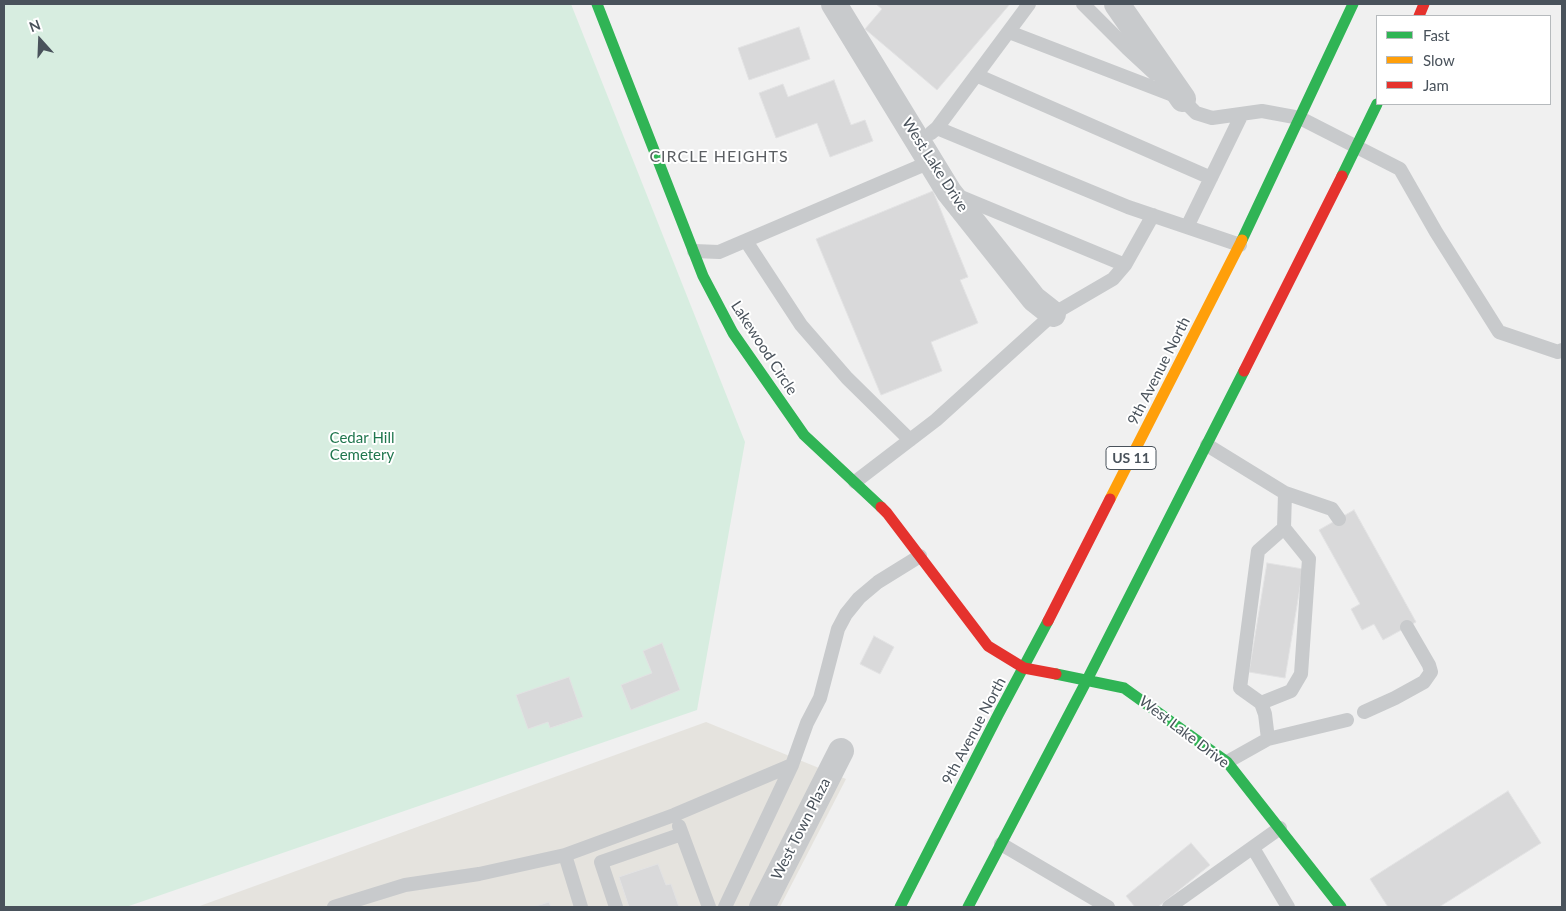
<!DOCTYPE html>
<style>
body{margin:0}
#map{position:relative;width:1566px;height:911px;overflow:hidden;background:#f0f0f0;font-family:Lato,sans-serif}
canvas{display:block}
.frame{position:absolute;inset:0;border:5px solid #49525b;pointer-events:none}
.legend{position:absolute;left:1376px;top:15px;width:175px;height:90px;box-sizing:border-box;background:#fff;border:1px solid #b6babd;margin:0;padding:6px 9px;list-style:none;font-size:15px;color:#49525b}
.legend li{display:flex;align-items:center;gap:10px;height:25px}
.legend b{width:25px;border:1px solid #b6babd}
.north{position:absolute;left:15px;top:15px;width:50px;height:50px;-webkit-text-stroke:4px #fff;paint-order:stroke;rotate:340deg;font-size:14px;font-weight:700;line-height:20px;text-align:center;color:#49525b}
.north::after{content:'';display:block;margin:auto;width:18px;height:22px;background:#49525b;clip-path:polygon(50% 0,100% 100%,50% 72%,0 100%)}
</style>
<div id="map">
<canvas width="1566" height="911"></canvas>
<div class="frame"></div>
<ul class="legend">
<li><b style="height:6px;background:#30b455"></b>Fast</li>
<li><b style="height:6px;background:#ff9f0a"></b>Slow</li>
<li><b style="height:6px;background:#e5322d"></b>Jam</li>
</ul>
<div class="north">N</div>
</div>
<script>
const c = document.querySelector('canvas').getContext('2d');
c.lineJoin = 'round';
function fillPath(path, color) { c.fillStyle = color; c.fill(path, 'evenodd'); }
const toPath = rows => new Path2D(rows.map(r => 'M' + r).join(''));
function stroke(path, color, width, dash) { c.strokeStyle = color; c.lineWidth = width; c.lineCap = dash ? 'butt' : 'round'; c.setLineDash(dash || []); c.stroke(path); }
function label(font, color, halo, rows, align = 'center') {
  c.font = font + ' Lato,sans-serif'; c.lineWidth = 4; c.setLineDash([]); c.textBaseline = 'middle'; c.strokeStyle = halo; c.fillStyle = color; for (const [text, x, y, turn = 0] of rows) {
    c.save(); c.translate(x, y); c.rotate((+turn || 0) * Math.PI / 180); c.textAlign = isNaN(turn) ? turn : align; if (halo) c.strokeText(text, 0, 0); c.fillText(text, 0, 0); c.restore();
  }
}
const commercial = toPath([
 [706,722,846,779,780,907,197,907]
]);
const green = toPath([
 [4,4,571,4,745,442,697,710,126,907,4,907]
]);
const building = toPath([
 [876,4,1010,4,937,90,865,29,882,9,876,4],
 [799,27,810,59,749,80,738,48,799,27],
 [834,80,851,125,865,120,873,141,830,157,817,123,776,138,759,93,783,84,788,97,834,80],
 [933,191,968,277,960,280,978,323,931,342,942,371,881,395,816,239,933,191],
 [1354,510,1416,622,1383,640,1374,624,1362,630,1351,609,1360,604,1319,530,1354,510],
 [1267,563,1303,569,1285,678,1249,672,1267,563],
 [874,636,894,647,880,674,860,664,874,636],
 [662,643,680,690,631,710,621,685,652,673,643,651,662,643],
 [569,677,583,717,550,728,548,722,528,729,516,695,569,677],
 [1508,791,1541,843,1439,907,1388,907,1370,879,1508,791],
 [1191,843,1210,865,1158,907,1135,907,1126,896,1191,843],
 [658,864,666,885,671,884,679,907,629,907,619,877,658,864],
 [549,902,551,907,533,907,549,902]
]);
const lane = toPath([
 [1083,4,1127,48,1154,73],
 [1009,32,1178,97],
 [976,75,1211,178],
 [1179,96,1196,113,1212,118,1262,111,1300,118,1400,169,1436,232,1499,332,1558,352,1562,350],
 [937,128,1128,207,1240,245],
 [931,133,937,128,1029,4],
 [956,195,1125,265],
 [1187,227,1242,114],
 [746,241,801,325,847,378,910,440],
 [694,251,719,252,930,162],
 [1207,445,1285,493,1332,509,1339,519],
 [855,482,936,420,1053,314,1113,279,1125,265,1153,215],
 [1261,703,1291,691,1301,674,1309,559,1284,528],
 [1364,712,1395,698,1424,682,1431,672,1429,665,1407,627],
 [1268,739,1265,714,1261,703,1240,688,1258,551,1284,528,1285,493],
 [1227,762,1268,739,1347,720],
 [679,826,709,907],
 [1001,844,1108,907],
 [1253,848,1288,907],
 [565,855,581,907],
 [334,907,405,885,479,874,565,855,674,815,792,765],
 [616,907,601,862,682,834],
 [725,907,792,765,807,723,820,698,838,629,846,614,859,598,878,582,920,556],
 [1169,907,1280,828]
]);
const street = toPath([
 [834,4,949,192,1034,299,1053,314],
 [1117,4,1183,99],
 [762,907,841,751]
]);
const fast = toPath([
 [597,4,703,276,733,333,804,435,881,507],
 [1342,176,1377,104],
 [1242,240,1353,4],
 [1056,674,1124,688,1227,762,1341,907],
 [900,907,998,715,1048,621],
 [968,907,1087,680,1244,371]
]);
const slow = toPath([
 [1110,499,1242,240]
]);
const jam = toPath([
 [1419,16,1424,4],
 [1244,371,1342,176],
 [881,507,887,513,988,646,1024,668,1056,674],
 [1048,621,1110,499]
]);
const shields = [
 [1131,458,50]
];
const shieldNames = [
 ["US 11",1131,458]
];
const streetNames = [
 ["West Lake Drive",935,165,57],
 ["Lakewood Circle",764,348,57],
 ["9th Avenue North",1159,371,-63],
 ["9th Avenue North",974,731,-62],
 ["West Lake Drive",1184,732,37],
 ["West Town Plaza",801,829,-63]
];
const parkNames = [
 ["Cedar Hill",362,438],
 ["Cemetery",362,455]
];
const neighbourhoodNames = [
 ["CIRCLE HEIGHTS",719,157]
];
fillPath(commercial, '#e5e3de');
fillPath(green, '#d7ede0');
fillPath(building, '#d9d9da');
stroke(building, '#e2e2e3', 1);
stroke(lane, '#c8cacc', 14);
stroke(street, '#c8cacc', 26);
stroke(fast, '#30b455', 11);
stroke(slow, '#ff9f0a', 11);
stroke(jam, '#e5322d', 11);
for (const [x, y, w] of shields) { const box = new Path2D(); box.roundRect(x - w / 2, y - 11.5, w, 23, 4); c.fillStyle = '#fff'; c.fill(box); stroke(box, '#49525b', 1); }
label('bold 14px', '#49525b', null, shieldNames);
label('15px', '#49525b', '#fff', streetNames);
label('15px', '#20764e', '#fff', parkNames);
c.letterSpacing = '1px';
label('16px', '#5c5f63', '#fff', neighbourhoodNames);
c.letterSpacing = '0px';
</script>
